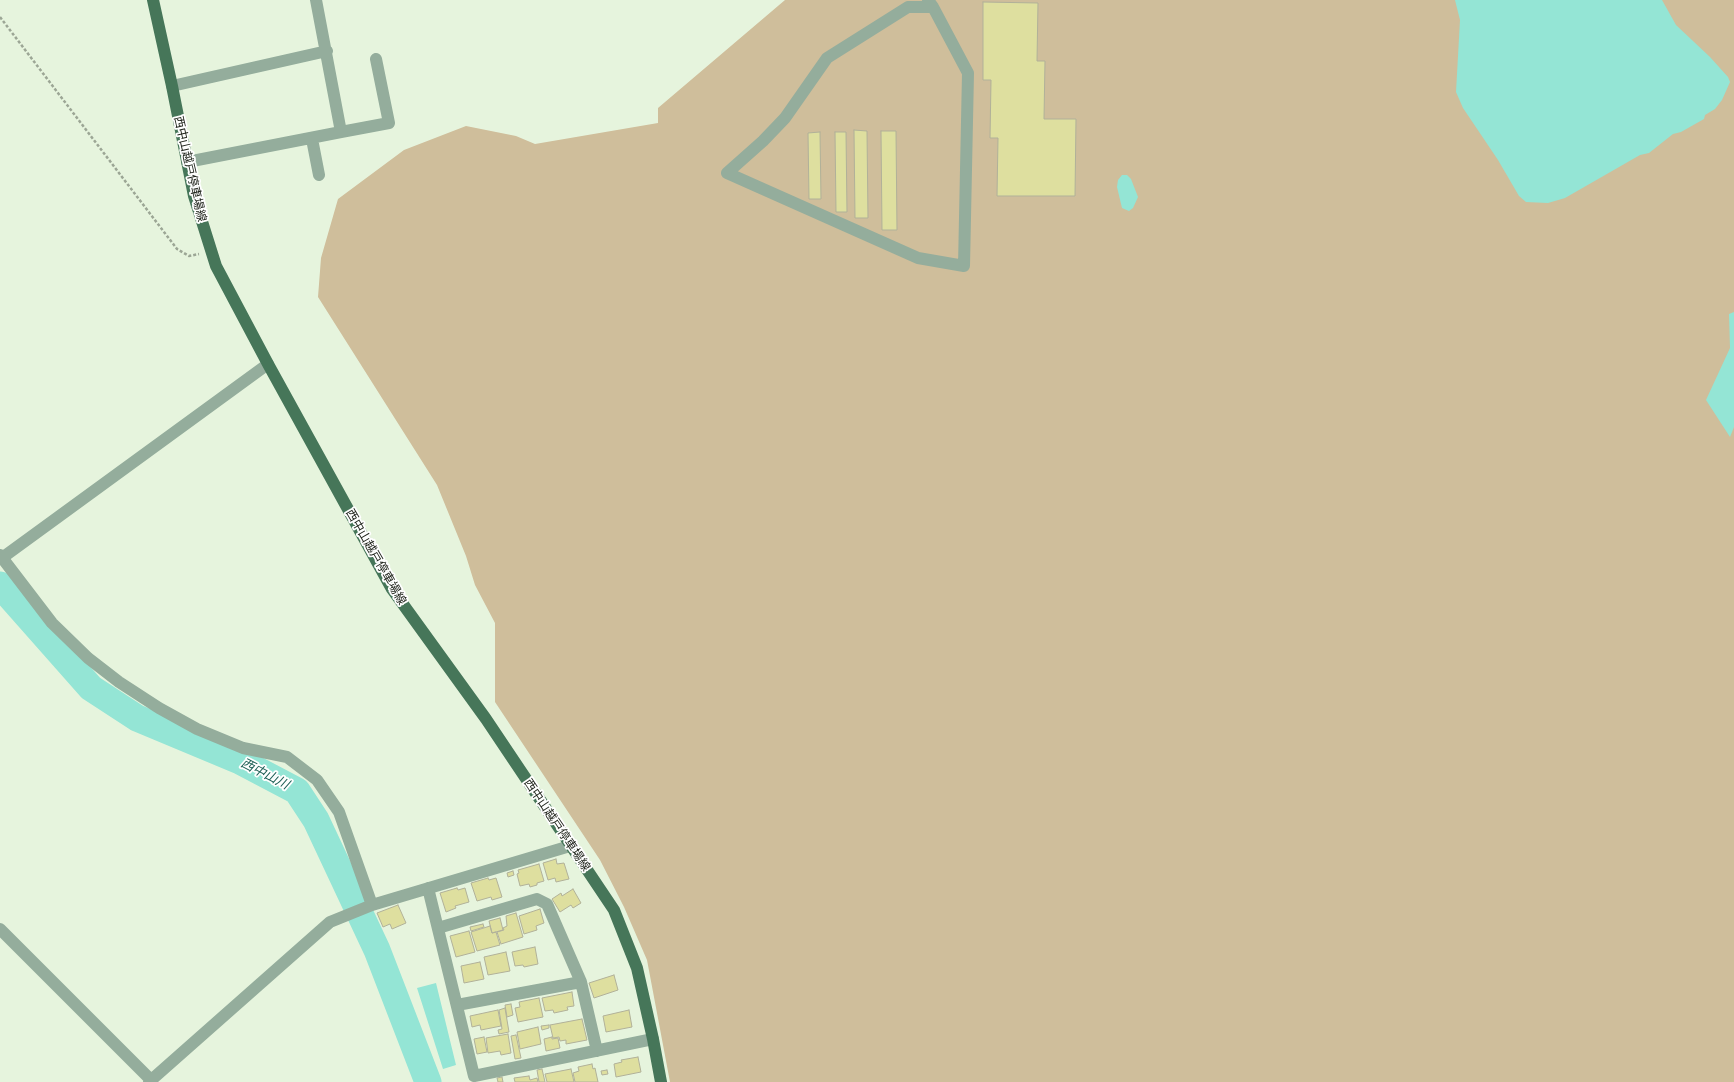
<!DOCTYPE html>
<meta charset="utf-8">
<style>
body{margin:0}
canvas{display:block;background:#e6f4dd}
</style>
<canvas width="1734" height="1082"></canvas>
<script>
const c = document.querySelector('canvas').getContext('2d');
c.lineJoin = 'round';
function fillPath(path, color) { c.fillStyle = color; c.fill(path, 'evenodd'); }
const toPath = rows => new Path2D(rows.map(r => 'M' + r).join(''));
function stroke(path, color, width, dash) { c.strokeStyle = color; c.lineWidth = width; c.lineCap = dash ? 'butt' : 'round'; c.setLineDash(dash || []); c.stroke(path); }
function label(font, color, halo, rows, align = 'center') {
  c.font = font + ' "Playfair Display","Noto Sans JP",serif'; c.lineWidth = 3.5; c.setLineDash([]); c.textBaseline = 'middle'; c.strokeStyle = halo; c.fillStyle = color; for (const [text, x, y, turn = 0] of rows) {
    c.save(); c.translate(x, y); c.rotate((+turn || 0) * Math.PI / 180); c.textAlign = isNaN(turn) ? turn : align; if (halo) c.strokeText(text, 0, 0); c.fillText(text, 0, 0); c.restore();
  }
}
const green = toPath([
 [785,0,1734,0,1734,1082,670,1082,647,960,624,907,600,860,495,702,495,623,475,585,466,556,437,485,318,297,321,258,338,199,404,150,466,126,516,136,535,144,658,123,658,108]
]);
const water = toPath([
 [1455,0,1662,0,1676,25,1710,57,1728,77,1730,82,1722,100,1715,109,1705,115,1704,119,1681,132,1673,134,1649,153,1640,155,1565,198,1548,203,1526,202,1519,196,1498,160,1463,108,1456,92,1460,20],
 [1122,175,1127,175,1131,179,1138,197,1133,208,1129,211,1122,208,1117,187,1118,180],
 [1734,312,1734,427,1730,437,1706,400,1730,348,1729,314],
 [436,983,456,1065,443,1069,417,988]
]);
const river = toPath([
 [0,585,91,688,137,718,240,761,297,791,316,820,377,950,428,1082]
]);
const building = toPath([
 [983,2,1038,3,1037,61,1045,61,1044,119,1076,119,1075,196,997,196,998,138,990,138,991,80,983,80,983,2],
 [854,130,867,131,868,218,855,218,854,130],
 [881,131,896,131,897,230,882,230,881,131],
 [820,132,821,199,809,199,808,133,820,132],
 [835,132,846,132,847,212,836,212,835,132],
 [556,859,557,864,564,863,569,879,556,882,555,878,548,880,543,863,556,859],
 [539,864,544,881,537,883,537,885,530,887,529,884,520,886,517,874,519,873,518,870,539,864],
 [513,871,514,875,508,877,507,873,513,871],
 [488,878,489,880,496,878,502,897,492,900,491,897,477,901,471,883,488,878],
 [457,888,458,890,465,888,469,902,455,906,456,908,446,912,440,893,457,888],
 [573,889,581,903,573,908,571,905,560,912,552,899,561,893,562,896,573,889],
 [398,905,406,923,392,929,390,924,383,927,377,913,398,905],
 [540,909,544,923,536,926,537,930,524,934,519,916,540,909],
 [516,913,523,937,501,944,497,932,504,930,503,928,507,926,506,916,516,913],
 [500,918,503,930,492,933,489,921,500,918],
 [483,924,484,927,471,931,470,927,483,924],
 [490,926,492,933,496,932,500,945,477,951,471,932,490,926],
 [469,931,475,952,456,957,450,936,469,931],
 [535,947,538,964,524,967,523,965,515,966,512,952,535,947],
 [506,952,510,971,488,975,484,957,506,952],
 [480,962,484,979,464,983,461,966,480,962],
 [614,975,618,990,594,998,589,983,614,975],
 [572,992,574,1006,567,1007,568,1010,554,1013,553,1010,545,1011,542,998,572,992],
 [539,998,543,1017,518,1022,515,1008,520,1007,519,1002,539,998],
 [511,1004,513,1015,507,1017,505,1005,511,1004],
 [505,1008,509,1032,499,1034,498,1030,502,1029,499,1010,505,1008],
 [498,1010,501,1026,481,1030,480,1025,472,1027,470,1016,498,1010],
 [629,1010,632,1027,606,1032,603,1016,629,1010],
 [582,1019,587,1040,566,1044,566,1040,560,1041,559,1037,553,1038,550,1025,582,1019],
 [549,1025,549,1028,542,1030,541,1026,549,1025],
 [538,1027,541,1044,520,1049,517,1032,538,1027],
 [508,1034,511,1053,501,1055,500,1051,488,1053,486,1038,508,1034],
 [516,1035,521,1058,515,1059,511,1036,516,1035],
 [484,1037,487,1052,477,1054,474,1039,484,1037],
 [552,1037,552,1039,558,1038,560,1048,546,1051,544,1039,552,1037],
 [638,1057,641,1072,616,1077,614,1064,622,1062,621,1060,638,1057],
 [592,1064,593,1069,595,1068,598,1082,575,1082,573,1073,579,1071,578,1067,592,1064],
 [542,1069,545,1082,539,1082,537,1070,542,1069],
 [571,1069,574,1082,547,1082,545,1074,571,1069],
 [607,1070,608,1074,602,1075,601,1071,607,1070],
 [529,1076,530,1080,537,1078,538,1082,515,1082,514,1078,529,1076],
 [502,1077,503,1082,498,1082,497,1078,502,1077]
]);
const path = toPath([
 [0,17,177,249,189,256,199,254]
]);
const minor = toPath([
 [928,0,933,7,968,73,964,266,918,258,727,173,763,141,785,118,827,58,908,7,933,7],
 [172,86,327,51],
 [341,132,389,123,376,59],
 [312,139,319,175],
 [187,162,341,132,316,0],
 [0,555,52,623,88,658,119,682,159,708,197,729,243,748,287,757,317,780,339,812,372,905],
 [2,558,268,364],
 [428,888,474,1076,653,1039],
 [438,928,537,899,547,904,581,982,597,1051],
 [0,929,151,1080],
 [457,1005,581,982],
 [149,1082,330,922,372,905,570,846]
]);
const major = toPath([
 [153,0,172,86,194,196,216,266,268,364,392,589,486,719,614,910,637,968,653,1039,661,1082]
]);
const streetNames = [
 ["西中山越戸停車場線",190,169,77],
 ["西中山越戸停車場線",376,557,60],
 ["西中山越戸停車場線",557,825,56]
];
const waterNames = [
 ["西中山川",265,774,27]
];
fillPath(green, '#cfbe9b');
fillPath(water, '#94e5d5');
stroke(river, '#94e5d5', 27);
fillPath(building, '#dedf9f');
stroke(building, '#b1b199', 1);
stroke(path, '#9ca695', 2.5, [3, 2]);
stroke(minor, '#94ad9c', 12);
stroke(major, '#467659', 12);
label('12px', '#21251d', '#fff', streetNames);
label('italic 13px', '#1d5f55', '#fff', waterNames);
</script>
